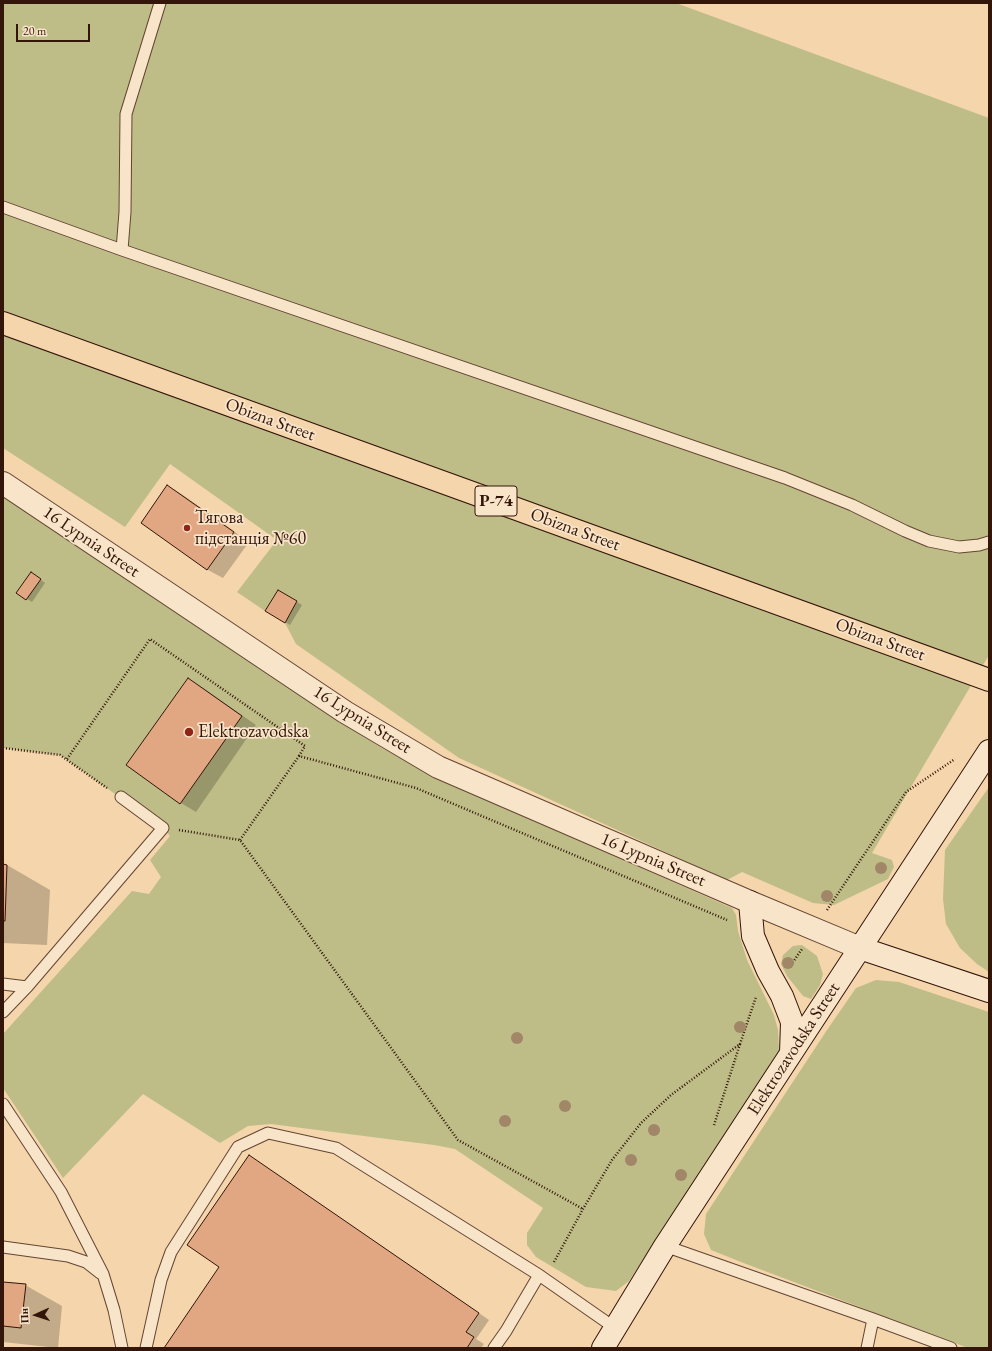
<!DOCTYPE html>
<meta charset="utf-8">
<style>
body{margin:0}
#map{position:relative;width:992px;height:1351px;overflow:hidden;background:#f4d5ac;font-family:"EB Garamond",serif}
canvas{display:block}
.frame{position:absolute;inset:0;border:4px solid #331509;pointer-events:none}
.north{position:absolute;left:16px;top:1295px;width:40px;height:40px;-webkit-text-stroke:3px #f8e4c9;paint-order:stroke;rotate:267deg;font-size:11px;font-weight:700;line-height:16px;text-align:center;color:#331509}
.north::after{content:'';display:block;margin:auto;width:14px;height:18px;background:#331509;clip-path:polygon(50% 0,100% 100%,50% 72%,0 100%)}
.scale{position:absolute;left:16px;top:24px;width:74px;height:18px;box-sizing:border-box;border:2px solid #331509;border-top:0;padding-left:5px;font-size:12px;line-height:14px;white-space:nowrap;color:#331509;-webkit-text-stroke:3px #f8e4c9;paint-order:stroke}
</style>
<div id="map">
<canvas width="992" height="1351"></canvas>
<div class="frame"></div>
<div class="north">Пн</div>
<div class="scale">20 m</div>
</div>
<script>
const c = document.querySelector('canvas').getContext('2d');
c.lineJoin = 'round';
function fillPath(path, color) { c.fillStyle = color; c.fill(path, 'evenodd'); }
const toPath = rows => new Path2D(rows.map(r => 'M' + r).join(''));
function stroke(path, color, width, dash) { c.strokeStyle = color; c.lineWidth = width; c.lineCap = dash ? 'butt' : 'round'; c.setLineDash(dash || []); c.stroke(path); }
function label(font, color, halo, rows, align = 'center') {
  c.font = font + ' "EB Garamond",serif'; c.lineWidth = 3.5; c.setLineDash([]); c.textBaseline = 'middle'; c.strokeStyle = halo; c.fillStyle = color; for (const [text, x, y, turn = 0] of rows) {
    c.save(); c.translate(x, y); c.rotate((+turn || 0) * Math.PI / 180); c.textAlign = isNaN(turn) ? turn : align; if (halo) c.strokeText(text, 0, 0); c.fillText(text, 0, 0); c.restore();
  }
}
const green = toPath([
 [3,3,676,3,989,118,989,655,872,853,892,860,894,867,888,879,834,905,813,903,742,872,727,880,459,758,296,644,285,623,297,601,278,590,265,611,237,592,277,540,170,464,125,527,3,448],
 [3,496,23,508,334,718,382,748,453,785,732,908,736,915,738,931,747,960,774,1015,778,1030,779,1051,629,1281,616,1291,586,1287,536,1257,527,1245,527,1233,543,1208,455,1149,434,1145,271,1124,248,1126,220,1143,143,1094,63,1178,3,1088,3,1034,132,891,149,894,161,877,150,860,170,836,163,828,60,755,3,748],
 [188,678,241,716,180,803,126,765],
 [989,787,989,972,977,964,960,948,946,924,943,899,945,850],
 [802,945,817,956,823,974,820,985,811,999,803,996,787,976,781,964,783,955,793,946],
 [876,980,899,982,989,1012,989,1348,968,1348,741,1262,711,1250,704,1234,706,1214,827,1030,856,988]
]);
const shadow = toPath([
 [168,486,183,495,249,542,223,578,208,570,142,523],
 [36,576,45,583,32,602,27,599],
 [278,591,302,605,290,625,266,611],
 [188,679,203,688,256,725,196,812,181,803],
 [3,865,7,865,50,890,47,945,3,943],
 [259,1162,489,1320,476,1339,484,1344,481,1348,165,1348,221,1267],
 [3,1283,25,1285,62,1306,58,1348,3,1342]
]);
const building = toPath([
 [167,485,234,532,207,570,141,523,167,485],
 [31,572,41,579,26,600,16,593,31,572],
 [278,590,297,601,285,623,265,611,278,590],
 [188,678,242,716,180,804,126,765,188,678],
 [3,864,7,865,5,921,3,921,3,864],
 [249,1155,479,1313,466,1332,474,1337,467,1348,164,1348,219,1267,187,1245,249,1155],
 [3,1282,26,1284,21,1328,3,1326,3,1282]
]);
const path = toPath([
 [3,748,60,755,107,788],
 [67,759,150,639,305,746,299,756],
 [179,830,240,840,458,1140,583,1209],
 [240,840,299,756,416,788,727,920],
 [827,910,906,792,955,759],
 [791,965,802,949],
 [714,1125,740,1044],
 [554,1262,583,1209,612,1160,641,1123,671,1095,740,1044,756,997]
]);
const service = toPath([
 [3,207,122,250,785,478,852,505,905,531,929,541,959,547,979,545,989,542],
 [122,250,125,212,126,114,160,3],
 [3,984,27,987],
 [3,1012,27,987,163,828,121,797],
 [3,1104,61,1192,103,1274,114,1310,122,1348],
 [665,1246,873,1319,951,1348],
 [3,1247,68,1256,86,1262,100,1273],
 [146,1348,161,1280,171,1252,238,1147,268,1133,336,1148,539,1275,615,1328],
 [494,1348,506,1331,539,1275],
 [867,1348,873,1319]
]);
const tertiary = toPath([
 [3,483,345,712,438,767,750,902,860,948]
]);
const secondary = toPath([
 [750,902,753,936,768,971,782,996,792,1022,791,1053],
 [860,948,989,991],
 [603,1348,665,1246,989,751]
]);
const primary = toPath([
 [3,323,989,680]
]);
const trees = [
 [881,868],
 [827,896],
 [788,963],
 [740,1027],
 [517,1038],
 [565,1106],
 [505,1121],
 [654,1130],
 [631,1160],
 [681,1175]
];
const markers = [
 [187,528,4,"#8f2418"],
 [189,732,5,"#8f2418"]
];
const shields = [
 [496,501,42]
];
const shieldNames = [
 ["Р-74",496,501]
];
const streetNames = [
 ["Obizna Street",270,420,20],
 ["Obizna Street",575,530,20],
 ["16 Lypnia Street",91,542,34],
 ["Obizna Street",880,640,20],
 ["16 Lypnia Street",362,720,32],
 ["16 Lypnia Street",653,860,23],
 ["Elektrozavodska Street",794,1049,-57]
];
const poiNames = [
 ["Тягова",195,518],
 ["підстанція №60",195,539],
 ["Elektrozavodska",198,732]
];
fillPath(green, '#bebd88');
fillPath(shadow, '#0003');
fillPath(building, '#e1a783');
stroke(building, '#331509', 1);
stroke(service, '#634532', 13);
stroke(tertiary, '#634532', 24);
stroke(secondary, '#331509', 24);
stroke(primary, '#331509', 24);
stroke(path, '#331509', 2.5, [1, 2]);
stroke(service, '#f8e4c9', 11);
stroke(tertiary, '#f8e4c9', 22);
stroke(secondary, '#f8e4c9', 22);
stroke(primary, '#f4d5ac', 22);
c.fillStyle = '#a18767';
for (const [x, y] of trees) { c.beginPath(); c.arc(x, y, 6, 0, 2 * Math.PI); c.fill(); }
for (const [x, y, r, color] of markers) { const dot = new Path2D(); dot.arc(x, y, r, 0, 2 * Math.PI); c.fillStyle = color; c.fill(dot); stroke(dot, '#f8e4c9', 1.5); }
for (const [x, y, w] of shields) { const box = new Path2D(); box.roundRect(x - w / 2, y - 15, w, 30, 3); c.fillStyle = '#f8e4c9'; c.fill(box); stroke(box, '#331509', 1); }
label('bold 17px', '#331509', null, shieldNames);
label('18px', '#331509', '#f8e4c9', streetNames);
label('18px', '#331509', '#f8e4c9', poiNames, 'left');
</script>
